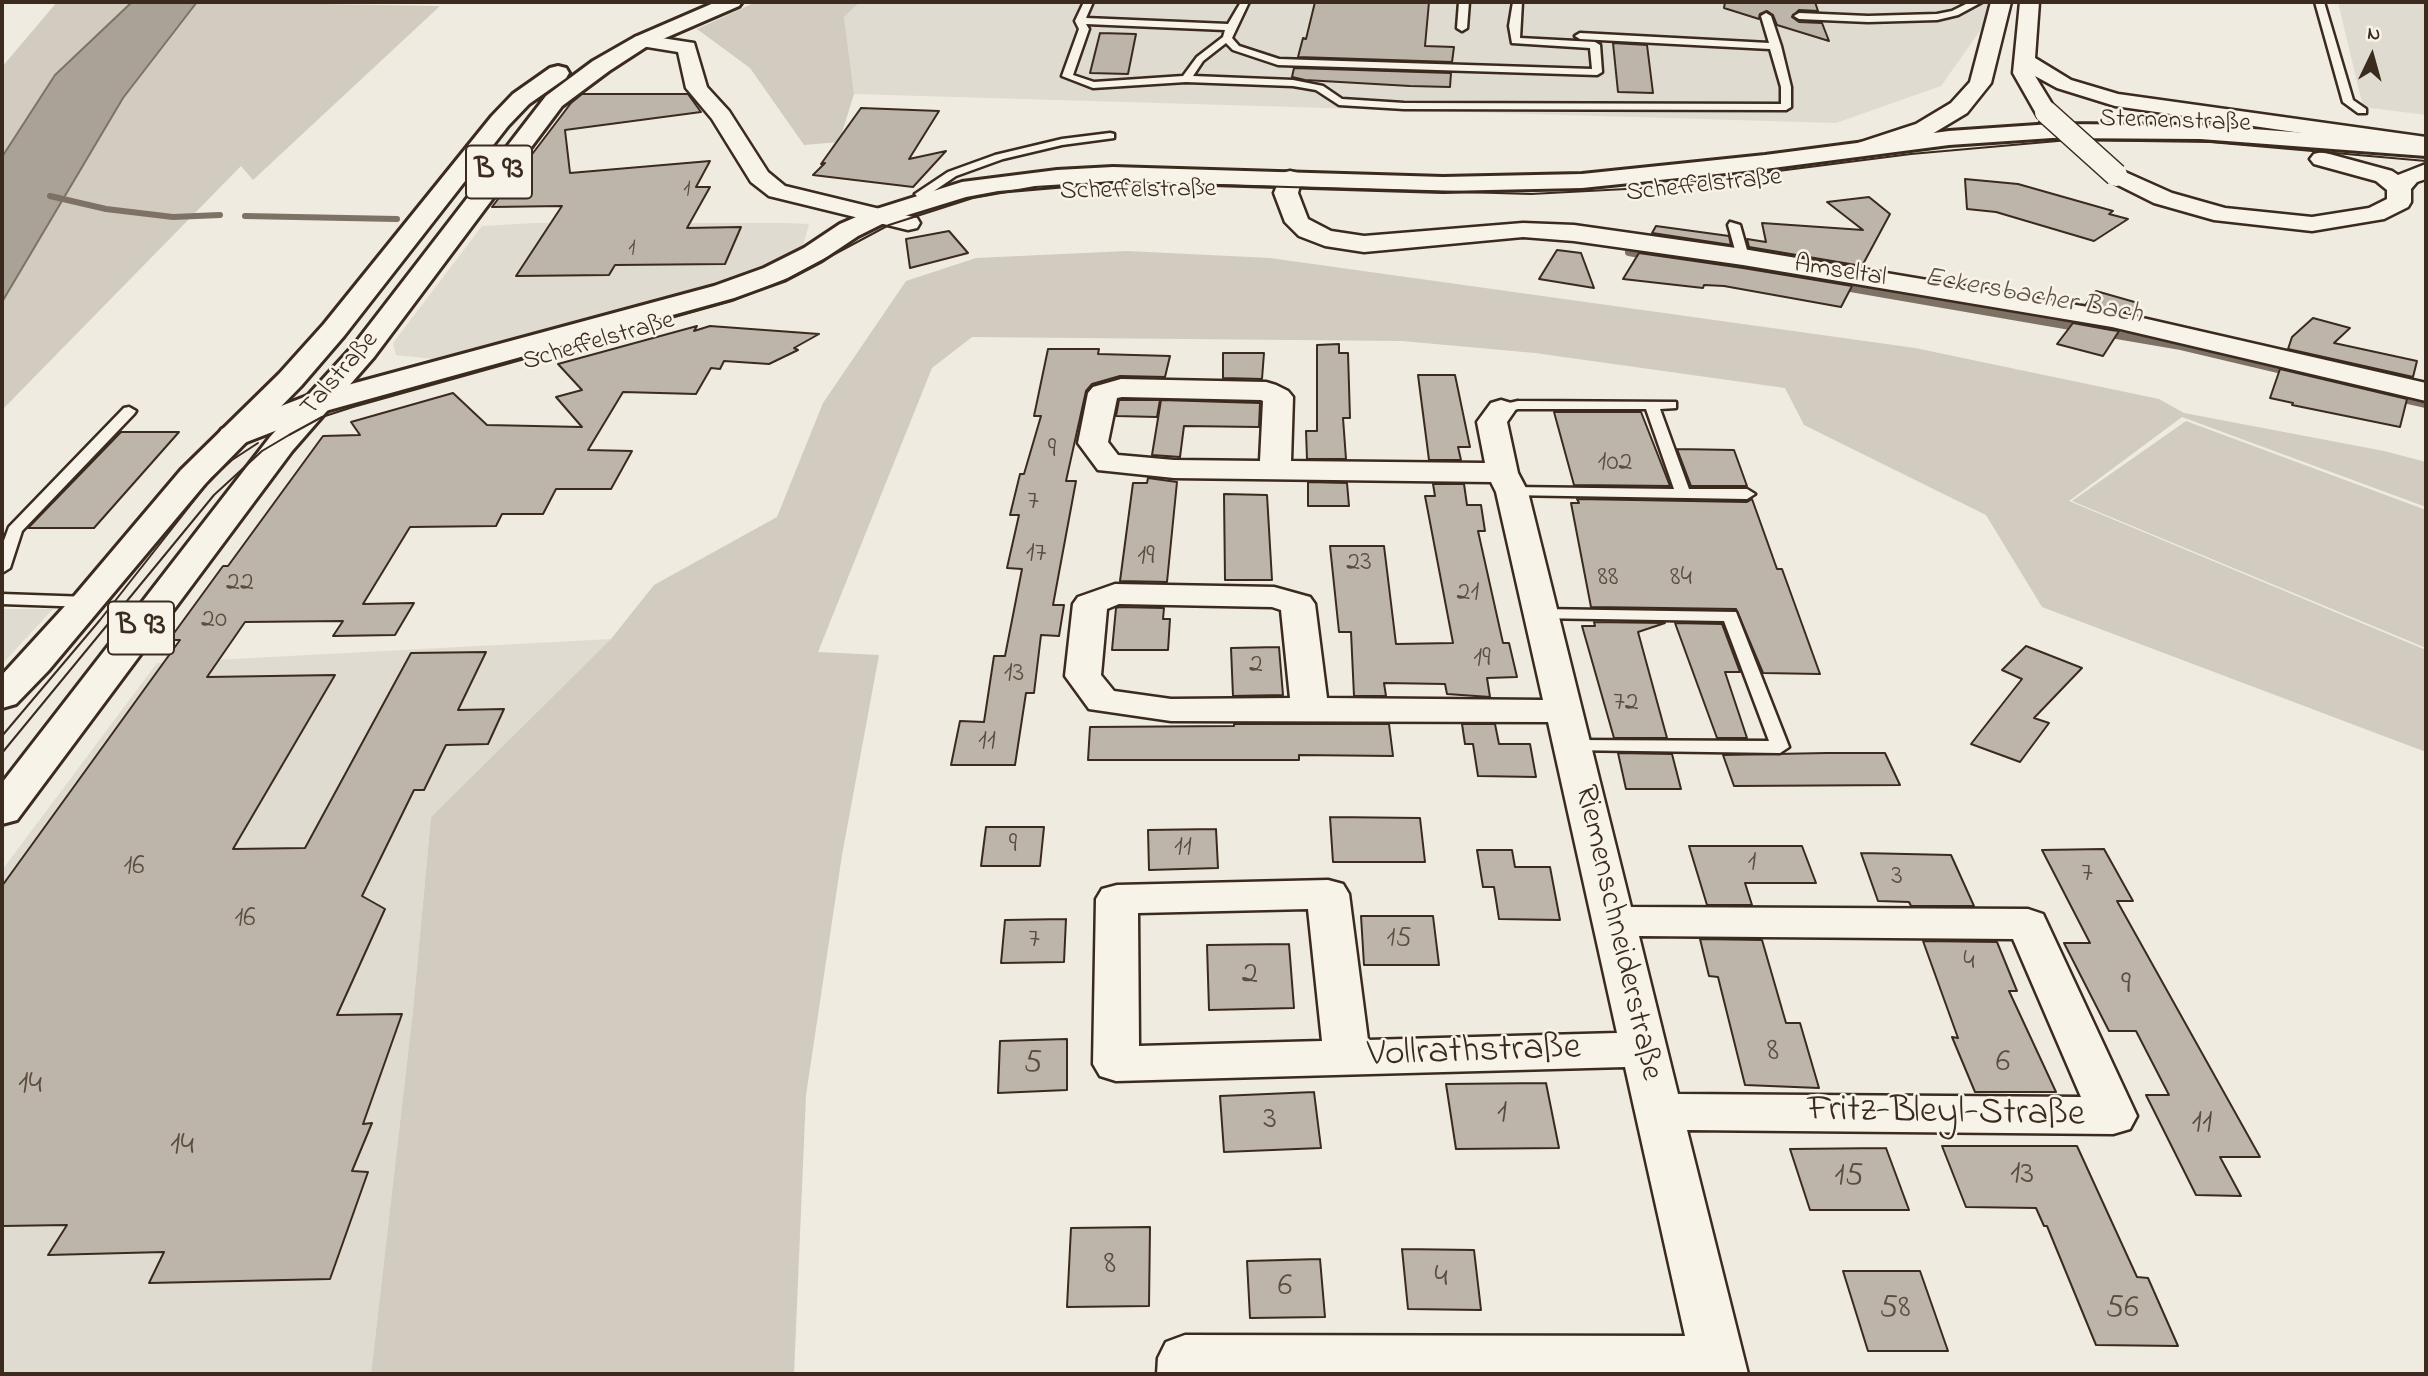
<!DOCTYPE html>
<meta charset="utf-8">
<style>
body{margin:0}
#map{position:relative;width:2428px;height:1376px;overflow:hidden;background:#efebe0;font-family:"Indie Flower",sans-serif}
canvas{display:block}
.frame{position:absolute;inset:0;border:4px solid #3b2a1e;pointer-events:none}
.north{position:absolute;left:2337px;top:21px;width:70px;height:70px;-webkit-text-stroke:5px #f7f3e8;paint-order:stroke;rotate:5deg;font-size:19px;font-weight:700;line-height:28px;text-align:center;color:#3b2a1e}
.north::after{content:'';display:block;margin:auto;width:24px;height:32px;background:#3b2a1e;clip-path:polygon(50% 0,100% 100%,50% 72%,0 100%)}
</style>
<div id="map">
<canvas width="2428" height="1376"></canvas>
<div class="frame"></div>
<div class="north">N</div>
</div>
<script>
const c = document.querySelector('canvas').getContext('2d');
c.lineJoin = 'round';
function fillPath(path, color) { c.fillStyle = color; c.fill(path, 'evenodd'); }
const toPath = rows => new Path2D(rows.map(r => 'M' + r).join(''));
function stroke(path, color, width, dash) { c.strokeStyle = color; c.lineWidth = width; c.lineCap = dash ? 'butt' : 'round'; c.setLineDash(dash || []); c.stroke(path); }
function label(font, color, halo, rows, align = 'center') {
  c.font = font + ' "Indie Flower",sans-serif'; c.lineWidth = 5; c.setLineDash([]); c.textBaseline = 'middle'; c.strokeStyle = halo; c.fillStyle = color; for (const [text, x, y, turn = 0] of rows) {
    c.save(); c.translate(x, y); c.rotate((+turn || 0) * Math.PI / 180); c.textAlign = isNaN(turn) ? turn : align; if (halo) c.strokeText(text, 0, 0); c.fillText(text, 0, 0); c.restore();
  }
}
const built = toPath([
 [860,2,1992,2,1982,28,1941,86,1836,123,854,94,844,17],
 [2338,2,2426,2,2426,115,2363,107],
 [534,223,785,223,809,224,802,249,763,272,442,360,396,355,393,343,482,226],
 [2,609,53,609,2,664],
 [611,639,431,817,413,1010,371,1374,2,1374,2,870,157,663]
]);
const green = toPath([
 [57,2,132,2,55,75,2,157,2,67],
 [197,2,440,6,253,180,241,166,2,410,2,302,123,98],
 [756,2,860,2,844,17,854,94,839,142,804,145,750,68,697,29],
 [1127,251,1270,258,1915,348,2159,399,2184,413,2384,451,2426,462,2426,507,2182,417,2069,501,2426,650,2426,752,2042,607,1986,515,1804,425,1785,388,1535,353,1402,341,972,337,932,368,818,652,879,655,842,855,806,1095,794,1374,371,1374,413,1010,431,817,611,639,654,585,777,517,823,403,906,281,976,258],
 [2186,421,2426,510,2426,648,2072,501]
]);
const water = toPath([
 [132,2,197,2,123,98,2,302,2,157,55,75,132,2]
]);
const streamFar1 = toPath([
 [50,196,106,209,173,217,220,215],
 [245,216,397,219]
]);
const stream = toPath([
 [1629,252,1650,256],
 [1839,286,2082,328],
 [2105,333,2181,346,2291,372],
 [2395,397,2426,404]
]);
const building = toPath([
 [1315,2,1429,2,1425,46,1454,47,1452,62,1298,57,1303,38,1306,39,1315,2],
 [1725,2,1815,2,1818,11,1799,10,1792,17,1799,22,1822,23,1829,41,1777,25,1773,15,1767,11,1760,14,1759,19,1724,8,1725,2],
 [1100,33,1136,34,1128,74,1090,73,1100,33],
 [1613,43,1647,45,1653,93,1618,92,1613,43],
 [1294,68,1451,73,1450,87,1410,86,1305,80,1292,77,1294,68],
 [582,94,688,94,701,112,565,130,570,173,710,161,696,187,710,187,687,228,741,227,725,264,615,265,609,275,516,276,562,206,492,207,571,103,582,94],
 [861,108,939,111,909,159,946,151,913,187,813,175,825,163,821,164,861,108],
 [1965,179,2018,184,2113,211,2109,214,2128,219,2094,241,1996,212,1967,209,1965,179],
 [1869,197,1890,214,1862,266,1749,247,1747,239,1766,242,1762,223,1863,230,1827,202,1869,197],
 [1656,226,1729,236,1731,245,1652,233,1656,226],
 [949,231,968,253,910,268,906,239,949,231],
 [1557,250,1581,253,1594,288,1539,279,1557,250],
 [1639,253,1743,268,1852,286,1841,307,1724,286,1704,285,1703,288,1623,279,1639,253],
 [2096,291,2138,303,2131,313,2086,304,2096,291],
 [2313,318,2350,328,2334,343,2417,361,2413,377,2288,349,2292,337,2313,318],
 [2073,323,2111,330,2119,331,2103,356,2057,344,2073,323],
 [697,326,694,331,710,326,819,334,794,348,798,350,769,364,724,361,720,369,711,368,696,394,623,392,588,450,632,451,611,489,556,489,543,514,502,514,496,526,410,527,363,604,414,603,395,635,333,636,343,621,245,622,207,677,335,675,233,849,305,848,411,653,486,652,458,710,504,709,488,744,446,745,424,790,414,790,362,896,385,909,337,1015,402,1014,363,1124,372,1123,352,1171,368,1172,330,1279,149,1283,164,1252,48,1255,67,1225,2,1226,2,886,180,640,169,640,223,566,228,566,323,436,360,435,351,422,453,393,487,425,582,427,556,397,582,390,558,364,697,326],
 [1339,344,1339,353,1348,353,1350,418,1343,418,1346,459,1307,459,1306,431,1317,431,1317,345,1339,344],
 [1048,349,1099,349,1098,354,1170,356,1165,377,1120,376,1092,384,1086,391,1066,481,1076,481,1053,605,1064,605,1059,636,1041,635,1034,693,1026,693,1015,765,951,765,960,721,984,722,994,656,1005,656,1022,569,1007,568,1019,515,1010,515,1020,474,1024,474,1041,416,1034,416,1048,349],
 [1223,353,1264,353,1262,379,1223,378,1223,353],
 [2280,369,2407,399,2400,427,2292,405,2293,403,2270,398,2280,369],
 [1418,375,1455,375,1470,447,1458,447,1461,460,1429,460,1418,375],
 [1119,400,1160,400,1157,417,1116,416,1119,400],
 [1161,400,1260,403,1259,427,1184,426,1180,457,1152,455,1161,400],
 [1554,412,1641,412,1670,486,1574,485,1554,412],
 [121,432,179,432,94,528,28,528,121,432],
 [1677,449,1734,450,1747,486,1691,486,1677,449],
 [1148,478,1177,482,1167,582,1120,581,1133,483,1147,483,1148,478],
 [1308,482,1347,483,1349,506,1308,506,1308,482],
 [1433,484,1464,484,1467,505,1481,505,1485,531,1478,531,1503,643,1509,643,1517,677,1487,678,1490,697,1447,694,1445,684,1384,683,1386,696,1354,696,1351,632,1339,632,1330,546,1384,546,1396,644,1453,643,1425,496,1435,496,1433,484],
 [1224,494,1267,495,1272,580,1225,580,1224,494],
 [1577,499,1747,502,1752,499,1777,569,1782,569,1820,674,1763,673,1736,609,1591,607,1571,503,1579,503,1577,499],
 [1119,607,1164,608,1163,619,1170,619,1168,650,1112,650,1116,608,1119,607],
 [1594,622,1665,623,1638,632,1667,738,1614,738,1582,626,1595,626,1594,622],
 [1675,623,1722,624,1740,672,1725,672,1747,738,1717,738,1675,623],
 [2026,646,2082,668,2034,718,2049,723,2020,762,1971,744,2022,679,2002,670,2026,646],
 [1279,647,1283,695,1233,696,1231,648,1279,647],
 [1234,724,1389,724,1393,756,1299,755,1299,760,1088,760,1090,727,1234,726,1234,724],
 [1462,724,1495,724,1499,744,1530,744,1536,777,1478,776,1473,744,1465,744,1462,724],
 [1618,753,1672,754,1681,789,1626,789,1618,753],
 [1827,753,1885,753,1900,785,1734,786,1723,755,1827,753],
 [1330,817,1420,818,1425,862,1333,862,1330,817],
 [986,827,1044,827,1040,866,981,866,986,827],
 [1216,829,1218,868,1149,870,1148,830,1216,829],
 [1689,846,1802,846,1816,883,1745,883,1752,905,1707,905,1689,846],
 [2104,849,2133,901,2117,901,2260,1157,2220,1157,2241,1196,2196,1195,2146,1095,2169,1095,2136,1031,2109,1031,2064,943,2090,943,2042,850,2104,849],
 [1477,850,1512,850,1515,867,1550,867,1560,920,1499,919,1494,887,1483,887,1477,850],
 [1861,853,1951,855,1974,906,1911,906,1909,902,1878,901,1861,853],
 [1361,916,1433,916,1439,965,1364,965,1361,916],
 [1066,919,1064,962,1001,963,1005,920,1066,919],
 [1700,939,1762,940,1786,1023,1800,1023,1819,1088,1745,1085,1718,977,1709,976,1700,939],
 [1923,941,1997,942,2017,991,2009,991,2056,1092,1975,1092,1952,1037,1958,1038,1923,941],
 [1289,944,1294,1008,1209,1010,1207,945,1289,944],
 [1067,1039,1067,1090,998,1093,1000,1041,1067,1039],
 [1546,1083,1559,1148,1456,1149,1446,1084,1546,1083],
 [1314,1092,1321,1148,1224,1152,1220,1096,1314,1092],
 [1942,1146,2077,1146,2137,1277,2148,1278,2178,1346,2096,1345,2047,1226,2044,1226,2036,1208,1966,1207,1942,1146],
 [1886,1148,1909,1210,1810,1210,1790,1149,1886,1148],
 [1150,1227,1149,1306,1067,1307,1071,1228,1150,1227],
 [1402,1249,1474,1250,1481,1310,1408,1309,1402,1249],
 [1320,1259,1325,1317,1250,1318,1247,1261,1320,1259],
 [1843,1271,1920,1271,1948,1351,1868,1351,1843,1271]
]);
const service = toPath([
 [1084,2,1093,2,1086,18,1228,24,1241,2,1249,2,1232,38,1239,46,1279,59,1592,69,1590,48,1512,43,1509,26,1513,2,1522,2,1520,38,1595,42,1600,45,1602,72,1597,75,1278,65,1233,50,1226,43,1203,61,1193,76,1293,80,1323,86,1342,99,1404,103,1781,104,1781,87,1770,49,1580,39,1575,36,1580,33,1769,43,1761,16,1766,13,1771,16,1781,46,1791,87,1791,107,1786,110,1404,109,1339,105,1316,90,1293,86,1186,82,1093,88,1062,76,1079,29,1075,21,1084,2],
 [1086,24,1225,30,1223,37,1197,57,1183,76,1094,82,1073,75,1089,29,1086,24],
 [1459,2,1469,2,1467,28,1462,31,1457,28,1459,2],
 [1970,2,1982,2,1958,15,1937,20,1868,22,1799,19,1794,16,1799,13,1868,16,1937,14,1952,11,1970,2],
 [2315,2,2324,2,2353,100,2366,109,2366,113,2358,113,2343,102,2315,2],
 [1110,133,1114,134,1114,138,1062,145,1003,159,956,176,928,195,932,200,930,202,922,202,915,194,948,172,995,155,1062,139,1110,133],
 [1730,222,1740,225,1749,257,1747,260,1737,257,1728,225,1730,222],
 [1518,401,1676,402,1676,408,1660,409,1689,489,1747,489,1755,494,1747,499,1507,495,1504,492,1507,489,1512,487,1674,489,1646,409,1518,409,1501,413,1494,409,1496,406,1518,401],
 [129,407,136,411,134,414,22,531,10,568,2,573,2,546,9,527,124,408,129,407],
 [2,594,89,597,97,602,89,607,2,604,2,594],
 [1540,609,1736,612,1789,747,1780,753,1566,750,1563,746,1572,740,1769,741,1724,621,1534,618,1532,614,1534,610,1540,609]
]);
const minor = toPath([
 [1991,2,2011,2,1991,83,1967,113,1932,134,1874,153,1858,153,1855,148,1858,143,1916,124,1951,103,1970,82,1991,2],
 [2020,2,2039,2,2035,58,2071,80,2118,94,2426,137,2426,151,2115,106,2057,88,2035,76,2057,112,2054,117,2046,119,2038,117,2013,73,2020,2],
 [642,35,694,43,707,87,729,111,768,172,785,186,917,218,920,223,917,228,908,230,769,196,751,182,712,119,686,88,678,52,635,45,632,41,635,37,642,35],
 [2322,152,2392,171,2398,175,2426,164,2426,179,2417,182,2411,189,2411,202,2408,207,2384,219,2312,231,2214,220,2154,203,2108,180,2104,175,2108,170,2116,168,2172,193,2225,208,2312,217,2369,208,2387,199,2387,190,2376,181,2314,164,2310,159,2314,154,2322,152],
 [1290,171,1298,173,1302,178,1298,193,1308,219,1331,231,1364,236,1523,223,1574,225,1743,249,2112,311,2426,383,2426,401,2112,327,1743,265,1574,241,1523,237,1364,252,1325,246,1299,236,1285,222,1274,193,1282,173,1290,171],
 [1121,379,1266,382,1276,385,1288,391,1293,397,1291,461,1485,463,1477,422,1491,403,1501,400,1511,403,1516,409,1507,422,1518,473,1528,492,1631,907,2028,909,2043,914,2137,1116,2130,1129,2113,1134,1687,1130,1748,1374,1157,1374,1158,1358,1166,1342,1185,1335,1685,1336,1625,1067,1116,1081,1100,1076,1093,1064,1096,899,1102,889,1117,885,1328,880,1343,884,1349,894,1368,1040,1617,1033,1548,722,1171,721,1089,709,1065,676,1073,604,1078,597,1115,584,1274,587,1310,597,1315,604,1327,698,1543,700,1496,492,1491,482,1174,478,1098,470,1078,443,1088,393,1093,387,1121,379],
 [1122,397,1261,400,1263,401,1260,461,1174,460,1118,455,1108,442,1117,398,1122,397],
 [1119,604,1272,607,1281,610,1290,698,1171,699,1114,691,1101,675,1107,609,1119,604],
 [1308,909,1322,1041,1139,1046,1138,913,1308,909],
 [1639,936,2013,939,2081,1097,1678,1094,1639,936]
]);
const tertiary = toPath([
 [2052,124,2200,125,2426,142,2426,156,2200,139,2052,138,1949,145,1765,169,1582,188,1443,191,1113,181,998,191,966,197,888,221,858,236,822,260,784,280,734,298,329,410,244,443,233,446,222,443,217,436,222,429,307,396,714,286,764,268,804,248,840,224,870,211,962,182,1057,170,1113,167,1443,177,1582,174,1765,155,1949,131,2052,124]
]);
const primary = toPath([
 [716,2,742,2,739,6,649,45,609,71,562,106,374,357,292,451,17,820,2,824,2,783,270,437,354,345,546,96,593,61,635,37,716,2],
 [558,66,566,68,569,73,566,78,529,104,508,126,344,336,301,386,205,484,48,671,16,704,2,708,2,675,76,594,181,470,279,374,324,324,492,116,513,94,550,68,558,66]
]);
const tram = toPath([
 [2,736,100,620,211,479,232,460,258,443],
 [2,753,214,495,262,451,289,435,322,417,353,407,732,301,788,279,889,225,973,198,1035,187,1115,182,1531,194,1645,188,1911,154,2069,140,2210,142,2426,161]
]);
const minorBridge = toPath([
 [2046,112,2116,175]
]);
const farNumbernames = [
 ["1",687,191],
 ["1",632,250]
];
const farStreetnames = [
 ["Sternenstraße",2175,123,2],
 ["Scheffelstraße",1704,187,-6],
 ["Scheffelstraße",1138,192,-1],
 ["Amseltal",1840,273,9],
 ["Scheffelstraße",599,343,-16],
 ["Talstraße",341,375,-49]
];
const farWaternames = [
 ["Eckersbacher Bach",2033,298,10]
];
const numberNames = [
 ["9",1052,451],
 ["102",1615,464],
 ["7",1033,503],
 ["17",1036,555],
 ["19",1146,558],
 ["23",1359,564],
 ["88",1608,579],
 ["84",1681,579],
 ["22",240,584],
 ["21",1468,594],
 ["20",214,621],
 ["19",1482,660],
 ["2",1256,666],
 ["13",1014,675],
 ["72",1626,704],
 ["11",987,743],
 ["9",1013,846],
 ["11",1183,849],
 ["1",1752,864],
 ["16",134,868],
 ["7",2087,875],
 ["3",1897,878],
 ["16",245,920],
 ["15",1399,940],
 ["7",1034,941],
 ["4",1969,963]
];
const shields = [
 [499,172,66],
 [141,628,66]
];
const shieldNames = [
 ["B 93",499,172],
 ["B 93",141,628]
];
const streetNames = [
 ["Riemenschneiderstraße",1616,933,77]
];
const nearNumbernames = [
 ["2",1250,977],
 ["9",2126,987],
 ["8",1773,1054],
 ["6",2003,1065],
 ["5",1033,1066],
 ["14",30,1087],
 ["1",1502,1116],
 ["3",1270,1122],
 ["11",2202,1126],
 ["14",182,1148],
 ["13",2022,1177],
 ["15",1849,1179],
 ["8",1110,1267],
 ["4",1441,1280],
 ["6",1285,1289],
 ["58",1895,1311],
 ["56",2122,1311]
];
const nearStreetnames = [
 ["Vollrathstraße",1474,1054,-2],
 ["Fritz-Bleyl-Straße",1946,1115,1]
];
fillPath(built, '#e0dbd0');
fillPath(green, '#d1cbc0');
fillPath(water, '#aaa296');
stroke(water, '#7e7266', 2);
stroke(streamFar1, '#7e7266', 6);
stroke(stream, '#7e7266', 8);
fillPath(building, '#bdb5aa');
stroke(building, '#3b2a1e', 2);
stroke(service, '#3b2a1e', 5);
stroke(minor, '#3b2a1e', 5);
stroke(tertiary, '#3b2a1e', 6);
stroke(primary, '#3b2a1e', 6);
fillPath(service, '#f7f3e8');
fillPath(minor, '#f7f3e8');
fillPath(tertiary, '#f7f3e8');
fillPath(primary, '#f7f3e8');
stroke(tram, '#3b2a1e', 2);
stroke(minorBridge, '#3b2a1e', 25, []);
stroke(minorBridge, '#f7f3e8', 22);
label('23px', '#5c4d41', null, farNumbernames);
label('26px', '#3b2a1e', '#f7f3e8', farStreetnames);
label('italic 28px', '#625448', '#f7f3e8', farWaternames);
label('28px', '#5c4d41', null, numberNames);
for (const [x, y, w] of shields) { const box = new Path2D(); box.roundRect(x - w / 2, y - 26.5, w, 53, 5); c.fillStyle = '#f7f3e8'; c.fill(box); stroke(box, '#3b2a1e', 2); }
label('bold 30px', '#3b2a1e', null, shieldNames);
label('32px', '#3b2a1e', '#f7f3e8', streetNames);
label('33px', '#5c4d41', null, nearNumbernames);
label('38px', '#3b2a1e', '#f7f3e8', nearStreetnames);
</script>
